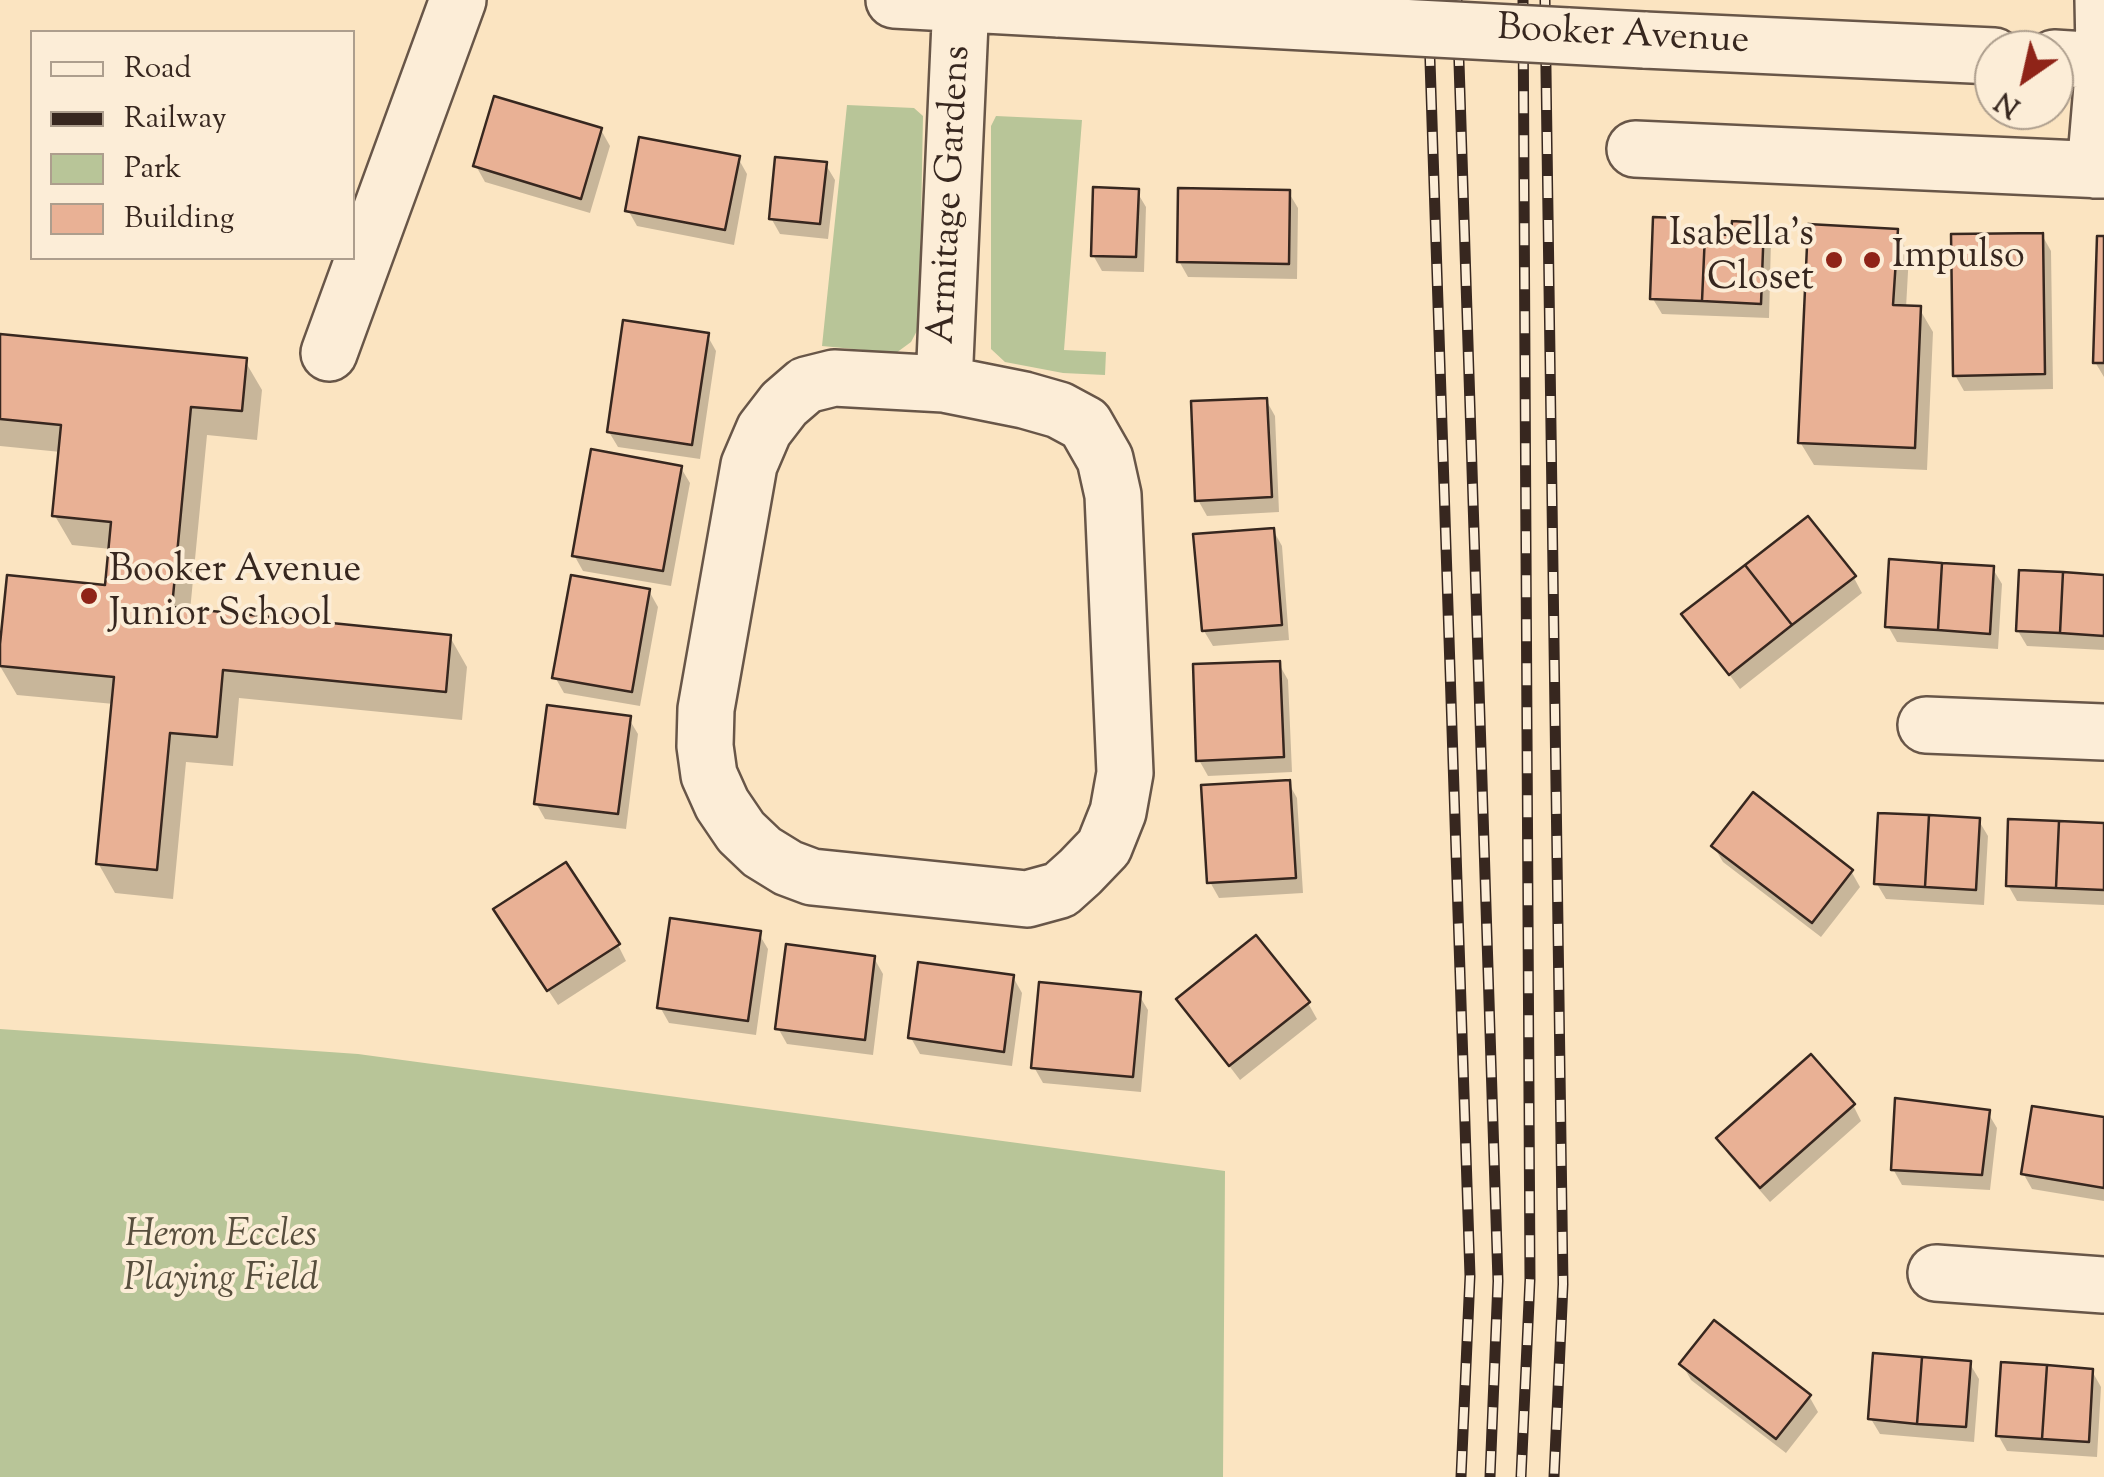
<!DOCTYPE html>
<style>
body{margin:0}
#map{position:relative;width:2104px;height:1477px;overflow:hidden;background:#fbe4c1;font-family:"Sorts Mill Goudy",serif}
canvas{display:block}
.legend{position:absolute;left:30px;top:30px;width:325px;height:230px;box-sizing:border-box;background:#fcedd7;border:2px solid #ad9e8d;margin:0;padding:12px 18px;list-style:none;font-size:30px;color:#37271f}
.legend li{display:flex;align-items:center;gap:20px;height:50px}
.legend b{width:50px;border:2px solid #ad9e8d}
.north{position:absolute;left:1974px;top:30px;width:100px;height:100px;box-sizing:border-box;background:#fcedd7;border:2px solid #ad9e8d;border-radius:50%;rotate:214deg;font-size:28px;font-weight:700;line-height:40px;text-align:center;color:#37271f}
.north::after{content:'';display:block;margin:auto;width:35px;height:45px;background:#8f2418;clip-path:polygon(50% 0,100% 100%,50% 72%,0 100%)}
</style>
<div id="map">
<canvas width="2104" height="1477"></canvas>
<ul class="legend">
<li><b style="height:12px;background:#fcedd7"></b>Road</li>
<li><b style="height:12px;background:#37271f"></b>Railway</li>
<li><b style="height:28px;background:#b8c598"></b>Park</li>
<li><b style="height:28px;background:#e9b195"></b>Building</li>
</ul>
<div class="north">N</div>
</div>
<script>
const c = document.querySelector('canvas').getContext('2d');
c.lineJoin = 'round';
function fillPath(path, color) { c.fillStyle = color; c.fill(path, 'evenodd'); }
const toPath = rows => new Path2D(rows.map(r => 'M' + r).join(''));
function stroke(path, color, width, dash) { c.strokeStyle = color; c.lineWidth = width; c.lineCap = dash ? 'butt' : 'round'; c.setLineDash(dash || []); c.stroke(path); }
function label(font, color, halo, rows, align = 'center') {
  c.font = font + ' "Sorts Mill Goudy",serif'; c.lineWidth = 8; c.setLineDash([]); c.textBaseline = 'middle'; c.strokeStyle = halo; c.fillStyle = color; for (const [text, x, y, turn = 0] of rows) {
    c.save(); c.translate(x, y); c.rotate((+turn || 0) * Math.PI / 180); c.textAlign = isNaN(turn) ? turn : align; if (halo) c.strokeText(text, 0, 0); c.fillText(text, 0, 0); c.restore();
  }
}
const green = toPath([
 [847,105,914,108,923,116,919,327,911,342,896,353,822,346],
 [996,116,1082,120,1064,350,1106,352,1105,375,1063,373,1005,362,991,349,991,126],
 [0,1029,358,1054,1225,1171,1223,1477,0,1477]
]);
const shadow = toPath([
 [601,130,610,146,590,213,485,182,476,166],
 [738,158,747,174,734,245,637,226,628,210],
 [826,165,835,180,828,239,780,234,771,218],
 [1137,192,1146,207,1144,272,1102,271,1093,255],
 [1289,193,1298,208,1297,279,1188,277,1179,261],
 [1676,221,1684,236,1733,238,1762,225,1771,241,1769,318,1662,314,1653,299],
 [1896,231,1909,254,1906,308,1919,308,1933,332,1927,470,1814,465,1800,442],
 [2042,235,2051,251,2053,389,1964,391,1955,375],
 [2104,239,2104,377,2095,362],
 [707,335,716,351,700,459,618,447,609,432],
 [0,337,245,361,262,390,257,440,207,435,190,611,450,637,467,667,462,720,239,698,233,766,186,762,173,899,115,893,98,863,114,704,17,695,0,666,107,587,111,549,72,545,55,516,61,452,0,446],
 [1266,400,1275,416,1279,512,1207,516,1198,500],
 [681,468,690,483,671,586,583,571,574,555],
 [1273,530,1282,546,1289,640,1213,646,1204,631],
 [1993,569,2002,584,1998,649,1897,642,1888,626],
 [2104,577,2104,650,2027,646,2018,631],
 [1854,578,1862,593,1740,689,1685,615],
 [649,591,658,607,640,706,564,693,555,677],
 [1279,664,1288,680,1292,772,1208,776,1199,760],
 [629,719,638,734,626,829,545,819,536,803],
 [1288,782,1297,798,1303,893,1219,898,1210,882],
 [1979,821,1988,836,1984,905,1886,899,1877,884],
 [2104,825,2104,905,2017,901,2008,885],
 [1714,847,1851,871,1860,887,1821,937,1723,862],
 [505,925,618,945,626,961,558,1005],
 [759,934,768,949,756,1035,669,1023,660,1007],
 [874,958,883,974,873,1055,787,1044,778,1028],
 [1013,977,1022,993,1012,1066,920,1054,911,1038],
 [1139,995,1148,1010,1141,1092,1043,1083,1034,1067],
 [1179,1000,1308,1003,1317,1019,1240,1080],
 [1853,1105,1861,1121,1770,1202,1728,1154,1719,1138],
 [1988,1113,1997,1128,1990,1190,1902,1185,1893,1169],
 [2104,1120,2104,1201,2032,1189,2023,1173],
 [1682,1364,1809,1396,1818,1412,1786,1453,1691,1380],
 [1970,1364,1979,1379,1974,1442,1880,1434,1871,1419],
 [2092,1371,2101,1387,2097,1457,2007,1451,1998,1435]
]);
const building = toPath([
 [494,96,602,128,581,199,473,166,494,96],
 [639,137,740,156,725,230,625,211,639,137],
 [775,157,827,162,820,224,769,219,775,157],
 [1093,187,1139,189,1136,257,1091,256,1093,187],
 [1178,188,1290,190,1289,264,1177,262,1178,188],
 [1653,217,1677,218,1676,233,1705,234,1702,301,1650,299,1653,217],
 [1732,221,1764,223,1761,304,1702,301,1705,234,1731,235,1732,221],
 [1808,224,1898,229,1893,305,1921,306,1915,448,1798,443,1808,224],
 [2043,233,2045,374,1953,376,1951,234,2043,233],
 [2097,236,2104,236,2104,363,2093,363,2097,236],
 [623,320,709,333,692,445,607,432,623,320],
 [0,334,247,358,242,411,191,407,172,607,451,635,446,692,223,670,217,737,170,733,157,870,96,864,114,677,0,666,0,644,7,575,105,585,111,522,52,516,61,425,0,419,0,334],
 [1267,398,1272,497,1195,501,1191,401,1267,398],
 [591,449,682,466,663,571,572,556,591,449],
 [1808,516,1856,576,1792,625,1745,565,1808,516],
 [1274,528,1282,625,1202,631,1193,534,1274,528],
 [1889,559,1942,563,1938,630,1885,627,1889,559],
 [1942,563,1994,566,1990,634,1938,630,1942,563],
 [1745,565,1792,625,1729,675,1681,614,1745,565],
 [2019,570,2063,572,2060,633,2016,631,2019,570],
 [2063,572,2104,575,2104,636,2060,633,2063,572],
 [571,575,650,589,632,692,552,678,571,575],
 [1280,661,1284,757,1196,761,1193,664,1280,661],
 [547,705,631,716,618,814,534,804,547,705],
 [1290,780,1296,878,1207,883,1201,785,1290,780],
 [1753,792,1853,870,1812,923,1711,846,1753,792],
 [1878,813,1929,815,1925,887,1874,884,1878,813],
 [1929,815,1980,818,1976,890,1925,887,1929,815],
 [2008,819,2059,821,2056,888,2006,886,2008,819],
 [2059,821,2104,823,2104,890,2056,888,2059,821],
 [566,862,620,944,547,991,493,909,566,862],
 [670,918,761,931,748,1021,657,1008,670,918],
 [1256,935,1310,1002,1229,1066,1176,999,1256,935],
 [786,944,875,956,865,1040,775,1029,786,944],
 [918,962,1014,975,1004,1052,908,1038,918,962],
 [1039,982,1141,992,1133,1077,1031,1068,1039,982],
 [1811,1054,1855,1104,1760,1188,1716,1138,1811,1054],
 [1895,1098,1990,1110,1982,1175,1891,1170,1895,1098],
 [2032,1106,2104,1117,2104,1188,2021,1174,2032,1106],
 [1714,1320,1811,1395,1776,1439,1679,1364,1714,1320],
 [1873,1353,1922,1357,1917,1424,1868,1419,1873,1353],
 [1922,1357,1971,1361,1966,1427,1917,1424,1922,1357],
 [2001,1362,2047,1365,2042,1439,1996,1436,2001,1362],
 [2047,1365,2093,1369,2089,1442,2042,1439,2047,1365]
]);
const minor = toPath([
 [894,0,1059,9],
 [2103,0,2104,51],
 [1644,40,1994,56],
 [2054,58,2104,61],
 [1635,149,2104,170],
 [2095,170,2104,63],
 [329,353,458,0],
 [944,384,834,378,806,385,784,404,764,430,749,465,706,709,705,746,709,775,722,804,741,832,762,852,788,868,812,877,1027,899,1060,890,1080,872,1104,847,1118,812,1125,773,1113,495,1105,459,1085,424,1059,410,1024,400,944,384,961,0],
 [1926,725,2104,732],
 [1936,1273,2104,1285]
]);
const rail = toPath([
 [1428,0,1470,1276,1461,1477],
 [1457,0,1498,1281,1490,1477],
 [1545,0,1563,1284,1554,1477],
 [1521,1477,1530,1279,1523,0]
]);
const minorBridge = toPath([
 [1059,9,1644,40]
]);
const markers = [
 [1834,260,10,"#8f2418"],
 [1872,260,10,"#8f2418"],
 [89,596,10,"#8f2418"]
];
const streetNames = [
 ["Booker Avenue",1623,38,3],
 ["Armitage Gardens",953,195,-87]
];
const poiNames = [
 ["Isabella's",1814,238,"right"],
 ["Closet",1814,282,"right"],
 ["Impulso",1892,260],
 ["Booker Avenue",109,574],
 ["Junior School",109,618]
];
const parkNames = [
 ["Heron Eccles",221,1239],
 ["Playing Field",221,1283]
];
fillPath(green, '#b8c598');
fillPath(shadow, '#0003');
fillPath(building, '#e9b195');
stroke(building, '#37271f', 2.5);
stroke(minor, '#685648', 60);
stroke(minor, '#fcedd7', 55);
stroke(rail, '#37271f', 11);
stroke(rail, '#fcedd7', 8, [22]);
stroke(minorBridge, '#685648', 60, []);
stroke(minorBridge, '#fcedd7', 55);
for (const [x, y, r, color] of markers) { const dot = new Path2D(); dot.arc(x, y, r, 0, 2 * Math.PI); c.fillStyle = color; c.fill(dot); stroke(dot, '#fcedd7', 4); }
label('38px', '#37271f', '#fcedd7', streetNames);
label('38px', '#37271f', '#fcedd7', poiNames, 'left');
label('italic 38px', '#574e3d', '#fcedd7', parkNames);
</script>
